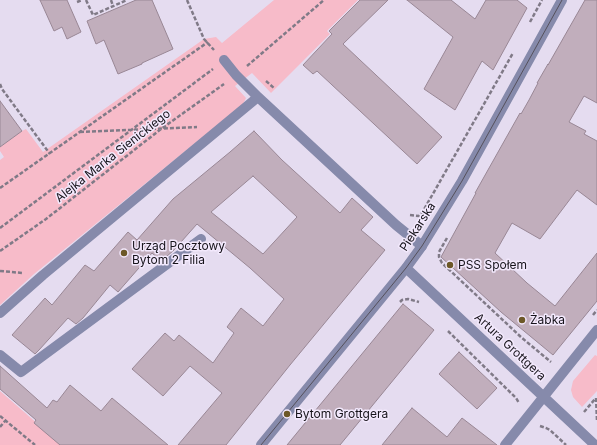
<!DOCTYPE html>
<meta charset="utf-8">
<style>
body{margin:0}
canvas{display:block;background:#e5dcf0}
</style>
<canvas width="597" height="445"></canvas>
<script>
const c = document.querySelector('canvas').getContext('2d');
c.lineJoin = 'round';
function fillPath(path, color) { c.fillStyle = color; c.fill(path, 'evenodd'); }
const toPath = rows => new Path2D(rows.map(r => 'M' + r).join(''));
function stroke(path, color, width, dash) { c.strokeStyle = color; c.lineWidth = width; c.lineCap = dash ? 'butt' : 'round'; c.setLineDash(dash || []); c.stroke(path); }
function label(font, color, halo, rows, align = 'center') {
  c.font = font + ' Inter,sans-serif'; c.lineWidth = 3; c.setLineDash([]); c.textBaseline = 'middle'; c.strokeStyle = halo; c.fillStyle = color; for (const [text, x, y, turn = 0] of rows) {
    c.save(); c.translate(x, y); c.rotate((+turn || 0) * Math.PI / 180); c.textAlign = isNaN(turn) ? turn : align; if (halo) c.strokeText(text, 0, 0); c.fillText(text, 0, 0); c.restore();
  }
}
const green = toPath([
 [274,0,358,0,327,31,330,34,271,93,252,73,235,86,246,98,243,104,216,126,34,274,0,305,0,160,4,157,0,151,0,147,22,131,26,129,43,152,204,39,216,37,222,43],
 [595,355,597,356,597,391,582,407,573,397,571,390,573,381],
 [0,391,62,445,0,445]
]);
const building = toPath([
 [40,0,67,0,81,32,67,39,62,27,54,31,40,0],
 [136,0,152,0,173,49,142,63,142,64,118,74,104,40,96,44,87,21,136,0],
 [360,0,388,0,343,44,442,137,417,164,317,71,313,74,303,65,332,34,329,31,360,0],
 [407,0,451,0,475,19,486,0,517,0,527,8,493,70,482,61,455,110,424,89,453,37,407,0],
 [585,0,597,0,597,103,584,96,569,122,586,131,584,134,597,141,597,205,577,190,540,239,512,223,495,253,527,283,555,306,597,253,597,301,553,355,501,312,441,257,476,193,475,193,520,113,521,114,529,100,538,83,537,83,548,64,548,65,585,0],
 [0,101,22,131,0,147,0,101],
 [254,131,282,160,340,213,352,198,373,217,361,230,385,250,290,365,226,445,178,445,222,393,190,366,163,396,132,369,165,333,174,341,179,335,213,363,234,333,227,327,241,308,263,326,284,299,250,268,197,224,173,251,161,261,152,253,118,292,110,285,83,318,76,324,68,318,39,350,35,354,12,335,45,298,52,305,85,265,94,271,128,232,137,240,173,199,230,152,254,131],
 [253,176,297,217,263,254,211,212,253,176],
 [403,304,434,330,404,367,340,445,287,445,403,304],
 [459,352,497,388,477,409,439,374,459,352],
 [0,366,47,408,53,400,57,402,70,385,101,411,112,398,168,445,60,445,34,423,36,420,0,389,0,366],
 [412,408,447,437,462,418,497,445,382,445,412,408]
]);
const path = toPath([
 [86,0,93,15,127,0],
 [111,0,113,6],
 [187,0,204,39,214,50],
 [77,2,82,0],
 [530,22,542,0],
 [247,66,324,0],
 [266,81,274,88],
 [0,84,2,89,50,154],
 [80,132,197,127],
 [0,188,208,42],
 [410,215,419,216,422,213,513,53],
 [0,228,213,69],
 [447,238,439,252,439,257,442,263,522,338,551,362],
 [0,251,46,219,161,129,224,84],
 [0,271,23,273],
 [400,302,402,300,408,299,419,302],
 [593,315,597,310],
 [448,331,516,398,519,403],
 [596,398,597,421],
 [584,412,595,399],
 [0,416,35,445],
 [540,426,546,428,550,430,566,445],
 [0,427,5,421]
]);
const service = toPath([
 [224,60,236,75,258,97,396,225,422,246],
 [0,313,43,275,258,97],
 [0,355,21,372,201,239]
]);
const minor = toPath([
 [406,268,595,445],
 [261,445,406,268,422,246,462,181,562,0],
 [505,445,597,330]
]);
const tram = toPath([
 [261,445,406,268,422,246,462,181,562,0]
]);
const markers = [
 [124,253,4,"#6c5827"],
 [450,265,4,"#6c5827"],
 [522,320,4,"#6c5827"],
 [287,414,4,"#6c5827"]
];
const streetNames = [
 ["Alejka Marka Sienickiego",113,156,-38],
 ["Piekarska",418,227,-57],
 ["Artura Grottgera",510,347,43]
];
const poiNames = [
 ["Urząd Pocztowy",132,246],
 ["Bytom 2 Filia",132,260],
 ["PSS Społem",458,265],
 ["Żabka",530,320],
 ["Bytom Grottgera",295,414]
];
fillPath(green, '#f7bbc9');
fillPath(building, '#c1aebc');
stroke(building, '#998795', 1);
stroke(path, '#807a87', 2.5, [4, 2]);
stroke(service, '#868aab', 10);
stroke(minor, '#868aab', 10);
stroke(tram, '#55505b', 1);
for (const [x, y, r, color] of markers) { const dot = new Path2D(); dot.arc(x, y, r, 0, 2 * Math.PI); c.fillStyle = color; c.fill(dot); stroke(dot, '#f3e9fd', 1.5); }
label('12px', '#16131a', '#f3e9fd', streetNames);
label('12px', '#16131a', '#f3e9fd', poiNames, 'left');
</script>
